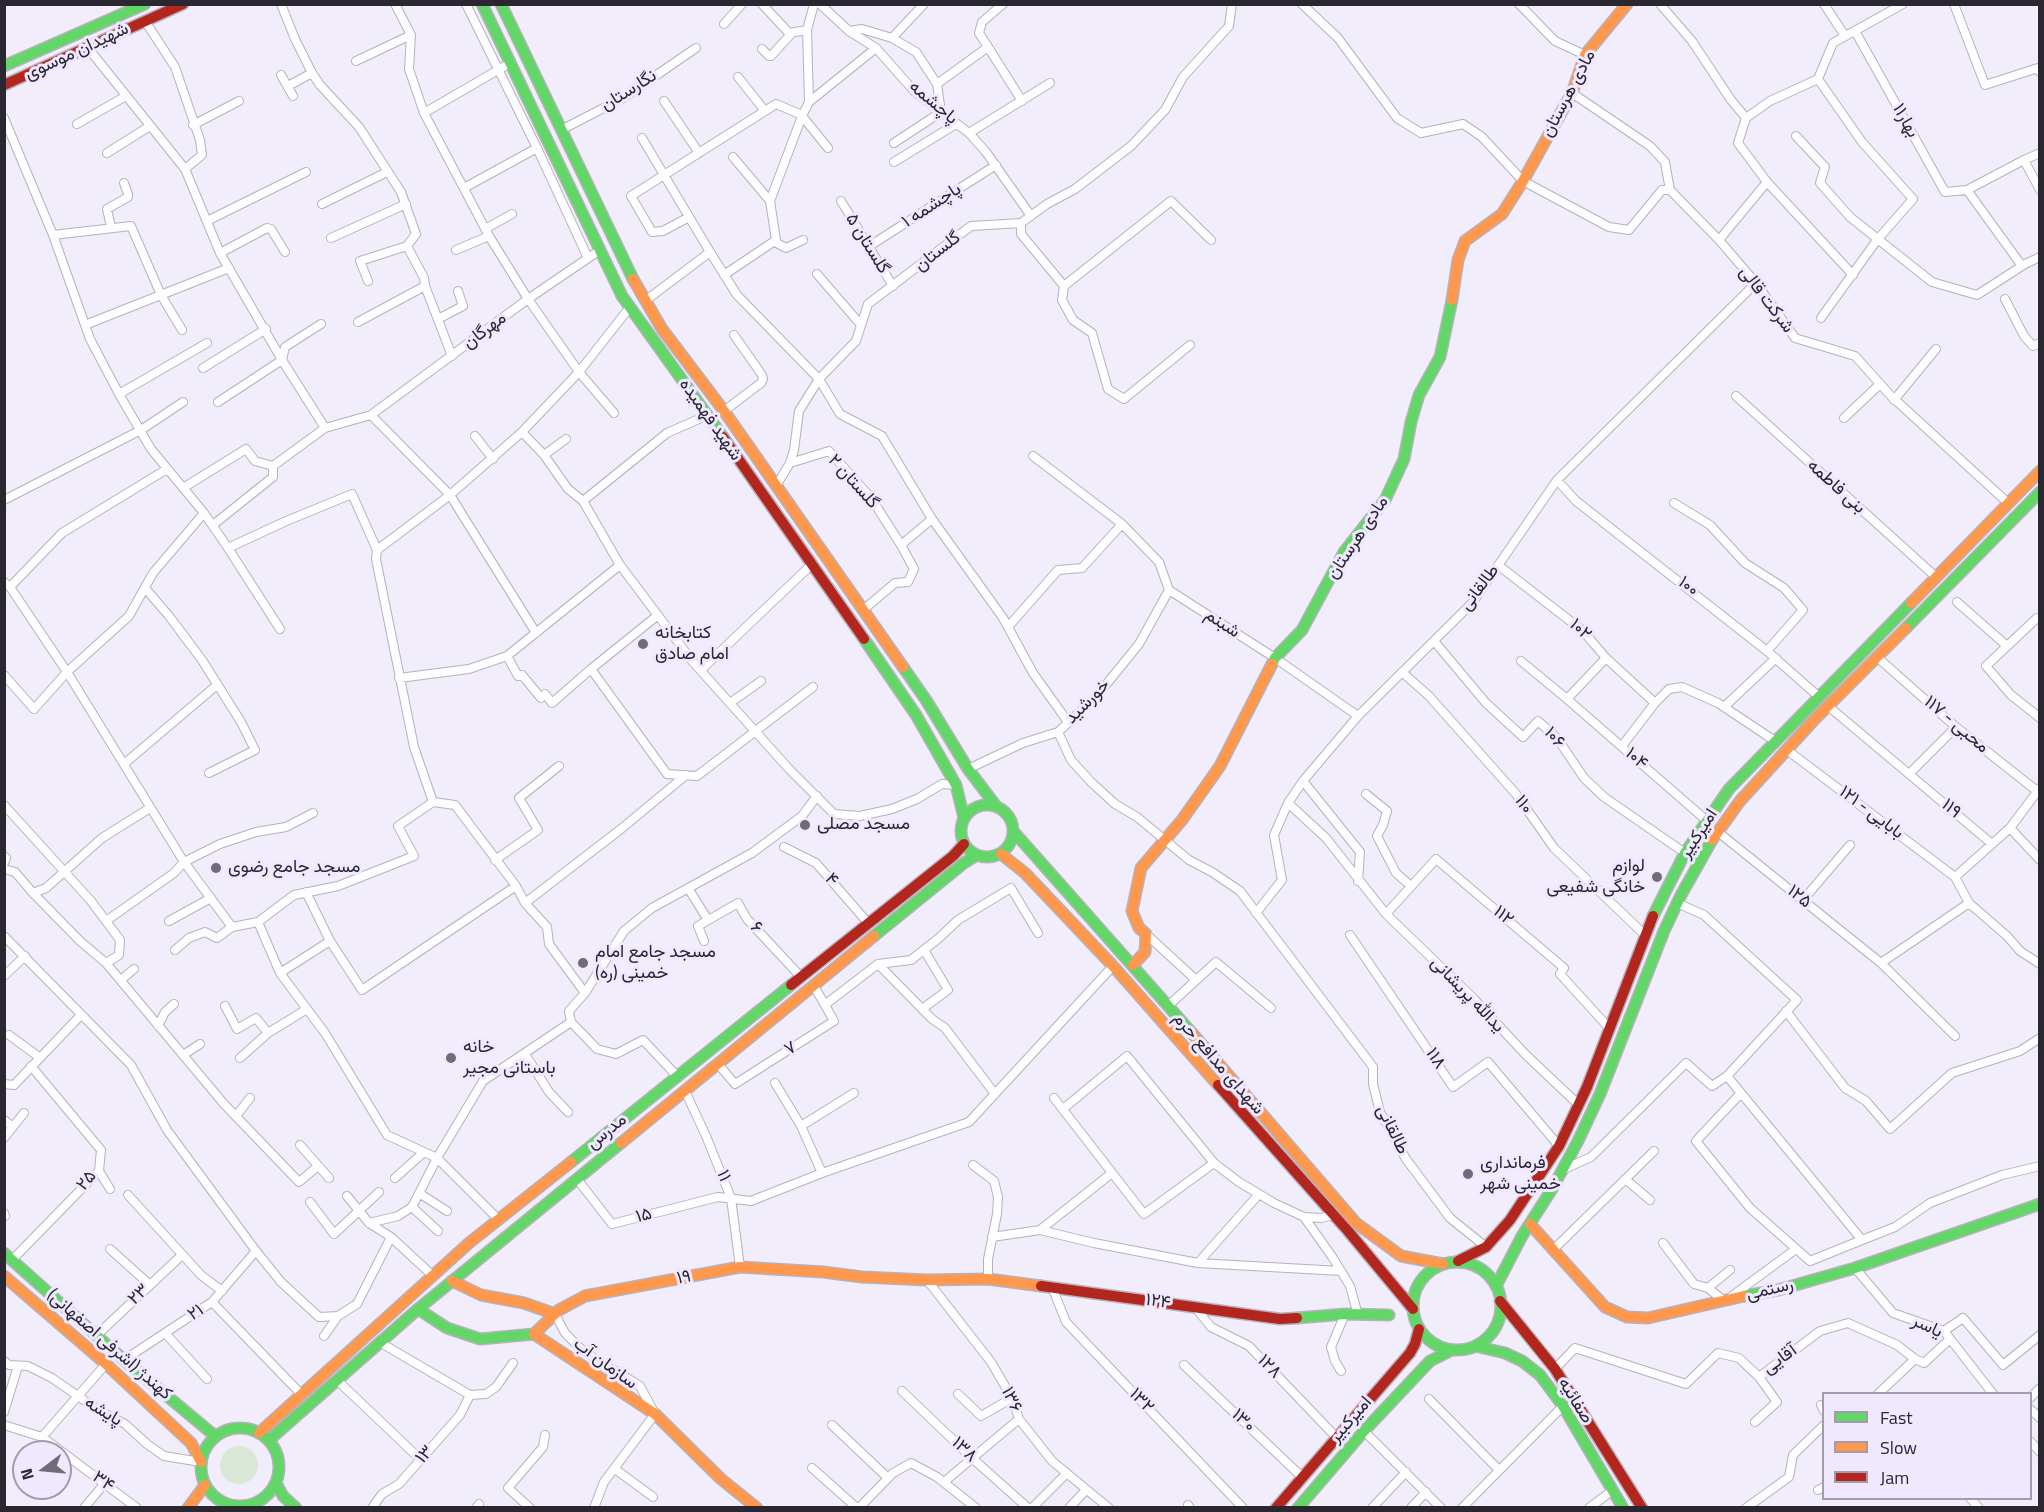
<!DOCTYPE html>
<meta charset="utf-8">
<style>
body{margin:0}
#map{position:relative;width:2044px;height:1512px;overflow:hidden;background:#f1edfa;font-family:"Titillium Web",sans-serif}
canvas{display:block}
.frame{position:absolute;inset:0;border:6px solid #2a2731;pointer-events:none}
.legend{position:absolute;left:1822px;top:1392px;width:210px;height:108px;box-sizing:border-box;background:#f0e8ff;border:2px solid #a19bad;margin:0;padding:8px 10px;list-style:none;font-size:18px;color:#2a2731}
.legend li{display:flex;align-items:center;gap:12px;height:30px}
.legend b{width:30px;border:2px solid #a19bad}
.north{position:absolute;left:12px;top:1440px;width:60px;height:60px;box-sizing:border-box;background:#f0e8ff;border:2px solid #a19bad;border-radius:50%;rotate:254deg;font-size:16px;font-weight:700;line-height:24px;text-align:center;color:#2a2731}
.north::after{content:'';display:block;margin:auto;width:21px;height:27px;background:#706c77;clip-path:polygon(50% 0,100% 100%,50% 72%,0 100%)}
</style>
<div id="map">
<canvas width="2044" height="1512"></canvas>
<div class="frame"></div>
<ul class="legend">
<li><b style="height:8px;background:#63d668"></b>Fast</li>
<li><b style="height:8px;background:#ff974d"></b>Slow</li>
<li><b style="height:8px;background:#b3261e"></b>Jam</li>
</ul>
<div class="north">N</div>
</div>
<script>
const c = document.querySelector('canvas').getContext('2d');
c.lineJoin = 'round';
function fillPath(path, color) { c.fillStyle = color; c.fill(path, 'evenodd'); }
const toPath = rows => new Path2D(rows.map(r => 'M' + r).join(''));
function stroke(path, color, width, dash) { c.strokeStyle = color; c.lineWidth = width; c.lineCap = dash ? 'butt' : 'round'; c.setLineDash(dash || []); c.stroke(path); }
function label(font, color, halo, rows, align = 'center') {
  c.font = font + ' "Titillium Web",Vazirmatn,sans-serif'; c.lineWidth = 6; c.setLineDash([]); c.textBaseline = 'middle'; c.strokeStyle = halo; c.fillStyle = color; for (const [text, x, y, turn = 0] of rows) {
    c.save(); c.translate(x, y); c.rotate((+turn || 0) * Math.PI / 180); c.textAlign = isNaN(turn) ? turn : align; if (halo) c.strokeText(text, 0, 0); c.fillText(text, 0, 0); c.restore();
  }
}
const green = toPath([
 '220 1465a19 19 0 1 1 38 0a19 19 0 1 1-38 0Z'
]);
const street = toPath([
 [281,4,295,39,312,73,320,85,359,127,401,192,416,234,407,246,424,278,425,286,452,356],
 [395,4,411,35,409,69,424,113,489,236,528,299,579,372,614,413],
 [466,4,537,148,588,258],
 [762,4,789,33,807,30],
 [820,4,849,31,876,48,914,91,969,133,986,152,1031,216],
 [1302,4,1338,38,1397,118,1421,133,1463,124,1482,137,1523,181,1609,227,1629,230,1662,190,1670,190,1719,240,1756,283,1795,338,1855,356,1891,396,2008,503],
 [1519,4,1555,41,1585,55],
 [1660,4,1692,41,1731,100,1746,118],
 [1824,4,1845,36],
 [1954,4,1985,85,2038,68,2040,72],
 [145,21,175,67,200,140,202,155,185,169],
 [724,24,742,4],
 [849,31,862,29,892,38,916,52,937,84,941,112,894,143],
 [1855,31,1945,192,1967,190],
 [892,38,924,4],
 [988,47,979,33,982,22,1003,4],
 [88,48,185,169,220,253,282,360,325,428,371,415,450,495,536,633],
 [762,49,769,56,771,56,791,34],
 [356,61,411,35],
 [281,75,293,96],
 [738,77,765,111],
 [1818,79,1862,142,1913,199,1877,240,1821,318],
 [937,84,988,47,1022,101],
 [288,86,312,73],
 [1572,93,1650,146,1665,162,1670,190],
 [664,101,699,153],
 [809,102,876,48],
 [424,113,510,63],
 [802,116,828,148],
 [4,118,53,235,90,339,119,394,151,449,204,513,228,548,284,522,352,494,377,550],
 [77,124,126,96],
 [193,125,239,101],
 [561,130,623,98,696,48],
 [969,133,1050,83],
 [1796,136,1825,167,1820,183,1850,217,1932,282,1977,295,2025,264,2040,257],
 [642,138,710,252],
 [107,153,150,126],
 [733,157,770,201],
 [2024,160,2040,190],
 [894,162,956,124],
 [1767,182,1738,143,1746,118,1770,101,1818,79,1833,43,1903,4],
 [464,188,537,148],
 [841,201,893,286],
 [322,204,387,172],
 [689,217,663,231,652,232,631,196,776,104,802,115],
 [207,221,306,172],
 [1021,223,1021,234,1064,286,1062,300,1073,320,1092,333,1108,389,1124,399,1190,345],
 [111,227,107,209,128,197,128,194,124,183],
 [485,229,512,214],
 [53,235,131,226,161,295,182,330],
 [331,238,406,204],
 [1719,240,1767,182,1853,275],
 [775,242,786,248,803,240],
 [868,247,996,165],
 [456,250,489,236],
 [220,253,267,228,271,229,285,252],
 [2022,266,1967,190,2024,160,2040,153],
 [817,274,861,325],
 [724,275,776,240,770,201,802,116,809,102,807,30,814,4],
 [368,281,360,261,407,246],
 [1064,286,1171,201,1211,240],
 [2005,299,2024,336,2033,346,2040,343],
 [645,301,710,252,737,295,819,379,840,414,882,436,932,519,1003,618,1033,673,1068,722],
 [438,319,463,306,458,291],
 [358,322,425,286],
 [85,325,229,268],
 [203,368,266,329],
 [119,394,207,343],
 [1736,396,1936,577],
 [1894,400,1936,349],
 [218,402,282,360,285,347,321,324],
 [724,411,761,383,763,379,762,375,734,335],
 [371,415,528,299,600,250],
 [1844,418,1880,384],
 [522,432,544,455,568,489,583,501,620,565,693,662,789,769,834,814,860,816,892,809,917,799,942,784,956,785],
 [475,436,493,459],
 [544,455,566,439],
 [1033,456,1122,524,1159,562,1169,590],
 [790,463,829,451,871,498,901,545],
 [1557,480,1576,501,1767,651,1818,696],
 [776,486,790,463,794,450,799,411,819,379,856,341,868,304,971,226,1021,223,1047,204,1075,189,1131,146,1165,110,1183,77,1229,26,1232,4],
 [183,488,246,449,255,461,273,466],
 [4,500,141,430,183,402],
 [583,501,667,433,708,415],
 [1674,503,1710,525,1745,563,1784,588,1803,610,1767,651],
 [204,513,153,573,129,616,67,672,184,862,232,927,258,922,280,973,325,1033,387,1135,437,1158,498,1219],
 [213,525,273,477,273,466,325,428],
 [228,548,280,629],
 [1498,565,1583,631,1606,658,1655,703,1669,689,1682,687,1718,703,1775,741],
 [4,582,10,587,67,672,34,709,4,675],
 [10,587,62,533,167,469],
 [145,588,169,616,202,660,241,722,255,750,209,773],
 [1169,590,1275,658,1358,716],
 [1957,602,2007,646],
 [863,610,895,583,908,582,914,569,901,545,932,519],
 [658,615,591,669,667,774,697,776,813,687],
 [2037,618,1986,666,2011,695,2040,718],
 [1008,627,1058,570,1082,568,1122,524],
 [1434,641,1486,703,1523,737,1538,721,1557,738,1584,778,1604,797,1685,853],
 [507,656,518,676,522,675,541,698,545,694,552,703,591,669],
 [1877,657,1956,727,2037,791],
 [1521,661,1567,699,1606,658],
 [701,670,811,565],
 [1402,672,1429,696,1516,794,1554,848,1646,936],
 [399,678,469,669,507,656,620,565],
 [1567,699,1706,820],
 [730,703,761,681],
 [1828,706,1909,774],
 [1724,707,1776,658],
 [1956,727,1909,774,1992,844],
 [1058,732,1071,760,1091,782,1115,804,1137,817,1189,860,1212,872,1240,891,1373,1067,1373,1084,1380,1112,1406,1159,1450,1218,1486,1247],
 [1622,746,1655,703],
 [1787,750,1955,877],
 [124,764,217,685],
 [968,769,1023,743,1058,732,1096,697,1139,644,1169,590],
 [1303,781,1360,852,1358,881],
 [2040,788,2010,828,1955,877,1969,903,2007,936,2020,951,2040,964],
 [1366,794,1387,811,1383,825,1377,836,1396,873,1411,886],
 [1288,803,1326,838,1386,914,1473,998,1526,1055,1579,1105],
 [4,805,91,901,120,940,119,955,106,963],
 [2010,828,2040,860],
 [1718,832,1881,963,1969,903],
 [784,847,816,863,868,923],
 [4,856,6,858,4,863],
 [495,860,538,830,519,798,559,766],
 [4,869,15,872,33,893,80,941,106,963,224,1104,299,1182,318,1166],
 [688,888,708,920],
 [306,892,330,941],
 [33,893,46,888,102,838,150,808],
 [1803,900,1850,845],
 [525,903,621,829,686,775],
 [1677,903,1704,915,1797,1000,1727,1076,1862,1240,1895,1227,1930,1203,2002,1175,2040,1166],
 [1256,913,1282,880,1274,835,1288,803,1303,781,1358,716,1473,602,1557,480,1756,283],
 [1386,914,1436,859,1564,968,1560,974,1610,1029],
 [106,921,174,873,184,862,220,844,256,832,286,827,313,813],
 [169,921,211,898],
 [258,922,294,895,338,886,414,856,398,826,433,802],
 [1146,934,1196,980],
 [1350,935,1453,1087,1488,1062,1559,1146],
 [4,936,131,1065,167,1130,256,1251,281,1282,319,1317,338,1316,357,1304,391,1237],
 [704,941,698,926,738,903,747,919,801,977],
 [175,950,189,938,205,932,217,938,232,927],
 [1881,963,1955,1036],
 [878,964,932,1019,945,1028,995,1094],
 [280,973,330,941,362,990,516,886],
 [4,976,25,956],
 [121,980,134,969],
 [585,993,549,944,547,927,525,903,516,886,455,805,433,802,414,747,376,559,377,550,450,495,522,432,579,372,630,307],
 [826,1004,878,964,911,960,939,938,958,920,1011,888,1038,933],
 [225,1006,237,1029,256,1018,268,1033,307,1009],
 [1168,1006,1216,962,1271,1008],
 [922,1009,948,990,924,950],
 [1786,1011,1845,1088,1866,1101,1890,1129,1952,1073,2020,1051,2040,1038],
 [571,1022,569,1011,585,993,624,931,652,908,752,853,802,816,817,796],
 [571,1022,597,1049,616,1054,643,1040,677,1076],
 [158,1026,165,1012,174,1004],
 [9,1035,39,1057],
 [525,1054,549,1092,568,1112],
 [183,1055,200,1044],
 [240,1058,268,1033],
 [718,1064,735,1084,834,1021,814,986],
 [775,1083,801,1126,822,1173],
 [4,1084,14,1085,81,1015],
 [685,1091,706,1136,731,1198,740,1267],
 [1741,1093,1696,1141,1750,1208,1810,1261,1862,1240],
 [1054,1098,1144,1214,1214,1163],
 [1063,1109,1127,1056,1214,1163,1239,1182,1274,1203,1304,1217,1321,1218,1334,1215],
 [236,1116,250,1098],
 [4,1120,13,1127],
 [801,1126,854,1093],
 [4,1138,24,1113],
 [300,1145,329,1178],
 [973,1165,994,1181,998,1197,997,1214,988,1259,988,1279],
 [1562,1170,1591,1157,1686,1063,1712,1086,1727,1076],
 [99,1171,110,1189],
 [395,1178,424,1152],
 [577,1179,612,1224,718,1197,751,1201,822,1173,969,1122,1113,966],
 [1625,1179,1650,1200],
 [419,1193,447,1211],
 [128,1195,201,1275,222,1291],
 [347,1196,369,1223,391,1237,433,1276],
 [310,1202,334,1234,379,1192],
 [412,1207,438,1231],
 [4,1213,5,1216],
 [1304,1217,1333,1258,1350,1286,1358,1315],
 [369,1223,398,1216,412,1207,437,1158,483,1081,571,1022],
 [1040,1230,1112,1173],
 [992,1237,1040,1230,1094,1243,1198,1263,1341,1271],
 [1663,1243,1694,1284,1708,1288],
 [110,1249,150,1285],
 [1553,1250,1654,1151],
 [12,1260,99,1171,101,1150,31,1066],
 [1198,1263,1259,1194],
 [1855,1268,1893,1313,1944,1331,1993,1394],
 [927,1280,991,1362,1012,1398,1019,1419,1052,1461,1109,1508],
 [1052,1287,1066,1322,1243,1508],
 [1732,1296,1796,1249],
 [1723,1300,1708,1288,1730,1270],
 [212,1302,302,1395],
 [1195,1307,1211,1327,1249,1346,1336,1437],
 [555,1314,565,1333,580,1348,604,1365,619,1373,640,1386,655,1414,604,1482,594,1508],
 [1944,1331,1963,1318,2003,1365,2040,1335],
 [165,1333,207,1379],
 [97,1335,182,1255],
 [324,1336,338,1316],
 [381,1343,470,1395,486,1394,496,1387,513,1363],
 [124,1360,212,1302,256,1251],
 [4,1361,9,1365,28,1366,52,1378,98,1410,125,1424,147,1444,164,1456,201,1462],
 [1184,1365,1302,1477],
 [1555,1369,1575,1348,1686,1384,1718,1353,1739,1358,1759,1377,1820,1331,1848,1323,1897,1345,1915,1359,1924,1363,1950,1339],
 [1341,1371,1335,1361,1331,1347,1345,1314],
 [338,1381,420,1459],
 [902,1391,972,1458,1028,1508],
 [958,1394,981,1416,1012,1398],
 [1878,1394,1915,1359],
 [2030,1398,2040,1388],
 [1429,1399,1499,1470],
 [1824,1405,1821,1405,1824,1411],
 [2030,1409,2040,1418],
 [4,1412,18,1366],
 [1755,1422,1777,1402,1759,1377],
 [4,1425,42,1437,137,1508],
 [832,1425,888,1478],
 [1364,1431,1441,1508],
 [42,1437,106,1364],
 [2030,1441,2040,1452],
 [812,1468,857,1508],
 [615,1469,653,1497],
 [944,1482,1019,1419],
 [1818,1490,1824,1487],
 [1970,1498,1979,1508],
 [1188,1505,1190,1508],
 [84,1508,105,1483],
 [372,1508,382,1494,399,1484,460,1415,470,1395],
 [476,1508,479,1504],
 [530,1508,508,1488,543,1447,545,1435],
 [859,1508,893,1473,911,1463,937,1477,976,1508],
 [1032,1508,1067,1473],
 [1069,1508,1086,1490],
 [1372,1508,1406,1472],
 [1411,1508,1426,1492],
 [1462,1508,1563,1406],
 [1589,1508,1613,1490],
 [1746,1508,1789,1477,1793,1455,1824,1425]
]);
const fast = toPath([
 [482,4,622,296,723,437],
 [501,4,633,279],
 [4,66,145,4],
 [1906,628,2040,492],
 [864,639,916,715,956,785,964,818],
 [1272,664,1275,658,1302,630,1344,552,1385,500,1404,459,1411,422,1419,395,1440,357,1452,300],
 [903,667,926,700,968,769,996,806],
 '961 831a26 26 0 1 1 52 0a26 26 0 1 1-52 0Z',
 [1014,832,1192,1033],
 [1653,916,1685,853,1729,789,1911,603],
 [874,936,964,863,977,855],
 [571,1162,791,985],
 [4,1253,124,1360,215,1436],
 '1413 1306a44 44 0 1 1 88 0a44 44 0 1 1-88 0Z',
 [1496,1286,1522,1236,1552,1189,1578,1141,1600,1094,1664,931,1681,895,1712,840],
 [1744,1296,1778,1290,1855,1268,2040,1204],
 [418,1309,447,1328,480,1339,534,1334],
 [1297,1318,1345,1314,1389,1315],
 [1475,1346,1505,1353,1522,1361,1540,1375,1563,1406,1623,1508],
 '201 1467a39 39 0 1 1 78 0a39 39 0 1 1-78 0Z',
 [269,1440,418,1309,621,1143],
 [276,1483,283,1496,296,1508],
 [1298,1508,1364,1431,1430,1361,1452,1350]
]);
const slow = toPath([
 [633,279,662,329,724,411,903,667],
 [1452,300,1458,260,1465,241,1502,214,1523,181,1572,93,1585,55,1627,4],
 [1911,603,2040,471],
 [1712,840,1740,801,1813,721,1906,628],
 [1001,854,1025,873,1113,966,1218,1085],
 [1133,965,1145,952,1146,934,1139,928,1132,911,1141,868,1182,820,1220,766,1272,664],
 [1192,1033,1356,1223,1401,1256,1443,1264],
 [621,1143,874,936],
 [1530,1224,1605,1307,1627,1317,1648,1318,1744,1296],
 [4,1276,106,1364,191,1443,201,1462],
 [452,1281,481,1295,524,1303,555,1314],
 [534,1334,559,1310,585,1296,740,1267,823,1272,862,1277,927,1280,988,1279,1041,1286],
 [534,1334,655,1414,721,1479,757,1508],
 [259,1433,469,1243,571,1162],
 [188,1508,205,1485]
]);
const jam = toPath([
 [4,85,183,4],
 [723,437,864,639],
 [791,985,953,856,964,844],
 [1218,1085,1348,1231,1413,1309],
 [1458,1261,1486,1247,1510,1220,1559,1146,1587,1087,1653,916],
 [1041,1286,1280,1319,1297,1318],
 [1500,1301,1555,1369,1642,1508],
 [1276,1508,1410,1353,1415,1344,1419,1329]
]);
const markers = [
 [643,644,6,"#706c77"],
 [805,825,6,"#706c77"],
 [216,868,6,"#706c77"],
 [1657,877,6,"#706c77"],
 [583,963,6,"#706c77"],
 [451,1058,6,"#706c77"],
 [1468,1174,6,"#706c77"]
];
const streetNames = [
 ["شهیدان موسوی",77,52,-25],
 ["نگارستان",629,91,-32],
 ["مادی هرستان",1569,94,-62],
 ["پاچشمه",933,103,40],
 ["بهار۱۱",1905,121,61],
 ["پاچشمه ۱",932,206,-33],
 ["گلستان ۵",867,244,58],
 ["گلستان",938,252,-38],
 ["شرکت قالی",1766,300,53],
 ["مهرگان",485,331,-37],
 ["شهید فهمیده",710,420,55],
 ["گلستان ۲",853,482,48],
 ["بنی فاطمه",1836,487,42],
 ["مادی هرستان",1358,538,-56],
 ["۱۰۰",1688,587,39],
 ["طالقانی",1480,588,-53],
 ["شبنم",1222,624,33],
 ["۱۰۲",1580,630,43],
 ["خورشید",1088,702,-45],
 ["محبی - ۱۱۷",1956,725,40],
 ["۱۰۶",1554,738,48],
 ["۱۰۴",1636,759,41],
 ["۱۱۰",1523,805,54],
 ["۱۱۹",1951,809,40],
 ["بابایی - ۱۲۱",1871,813,37],
 ["امیرکبیر",1699,834,-57],
 ["۴",831,880,49],
 ["۱۲۵",1799,897,39],
 ["۱۱۲",1503,916,40],
 ["۶",756,928,47],
 ["یدالله پریشانی",1467,995,46],
 ["۷",791,1049,-32],
 ["۱۱۸",1435,1059,57],
 ["شهدای مدافع حرم",1218,1064,49],
 ["طالقانی",1392,1130,64],
 ["مدرس",607,1132,-39],
 ["۱۱",723,1176,68],
 ["۲۵",87,1181,-50],
 ["۱۵",644,1216,-15],
 ["۱۹",684,1278,-11],
 ["رستمی",1770,1290,-13],
 ["۲۳",139,1295,-43],
 ["۱۲۴",1158,1302,8],
 ["۲۱",196,1313,-33],
 ["یاسر",1927,1327,25],
 ["کهندژ (اشرفی اصفهانی)",109,1345,41],
 ["آقایی",1780,1360,-36],
 ["سازمان آب",605,1364,36],
 ["۱۲۸",1269,1367,46],
 ["۱۳۶",1011,1400,65],
 ["۱۳۲",1141,1401,46],
 ["صفائیه",1575,1401,58],
 ["پایشه",103,1412,31],
 ["امیرکبیر",1351,1420,-49],
 ["۱۳۰",1243,1421,43],
 ["۱۳۸",964,1450,43],
 ["۱۳",425,1455,-49],
 ["۳۴",103,1482,36]
];
const poiNames = [
 ["کتابخانه",655,634],
 ["امام صادق",655,655],
 ["مسجد مصلی",817,825],
 ["لوازم",1645,867,"right"],
 ["خانگی شفیعی",1645,888,"right"],
 ["مسجد جامع رضوی",228,868],
 ["مسجد جامع امام",595,953],
 ["خمینی (ره)",595,974],
 ["خانه",463,1048],
 ["باستانی مجیر",463,1069],
 ["فرمانداری",1480,1164],
 ["خمینی شهر",1480,1185]
];
fillPath(green, '#d9e8d6');
stroke(street, '#b5b2bc', 10);
stroke(fast, '#b5b2bc', 13);
stroke(slow, '#b5b2bc', 13);
stroke(jam, '#b5b2bc', 13);
stroke(street, '#fdfcfe', 8);
stroke(fast, '#63d668', 10);
stroke(slow, '#ff974d', 10);
stroke(jam, '#b3261e', 10);
for (const [x, y, r, color] of markers) { const dot = new Path2D(); dot.arc(x, y, r, 0, 2 * Math.PI); c.fillStyle = color; c.fill(dot); stroke(dot, '#f0e8ff', 2); }
label('18px', '#2a2731', '#f0e8ff', streetNames);
label('18px', '#2a2731', '#f0e8ff', poiNames, 'left');
</script>
